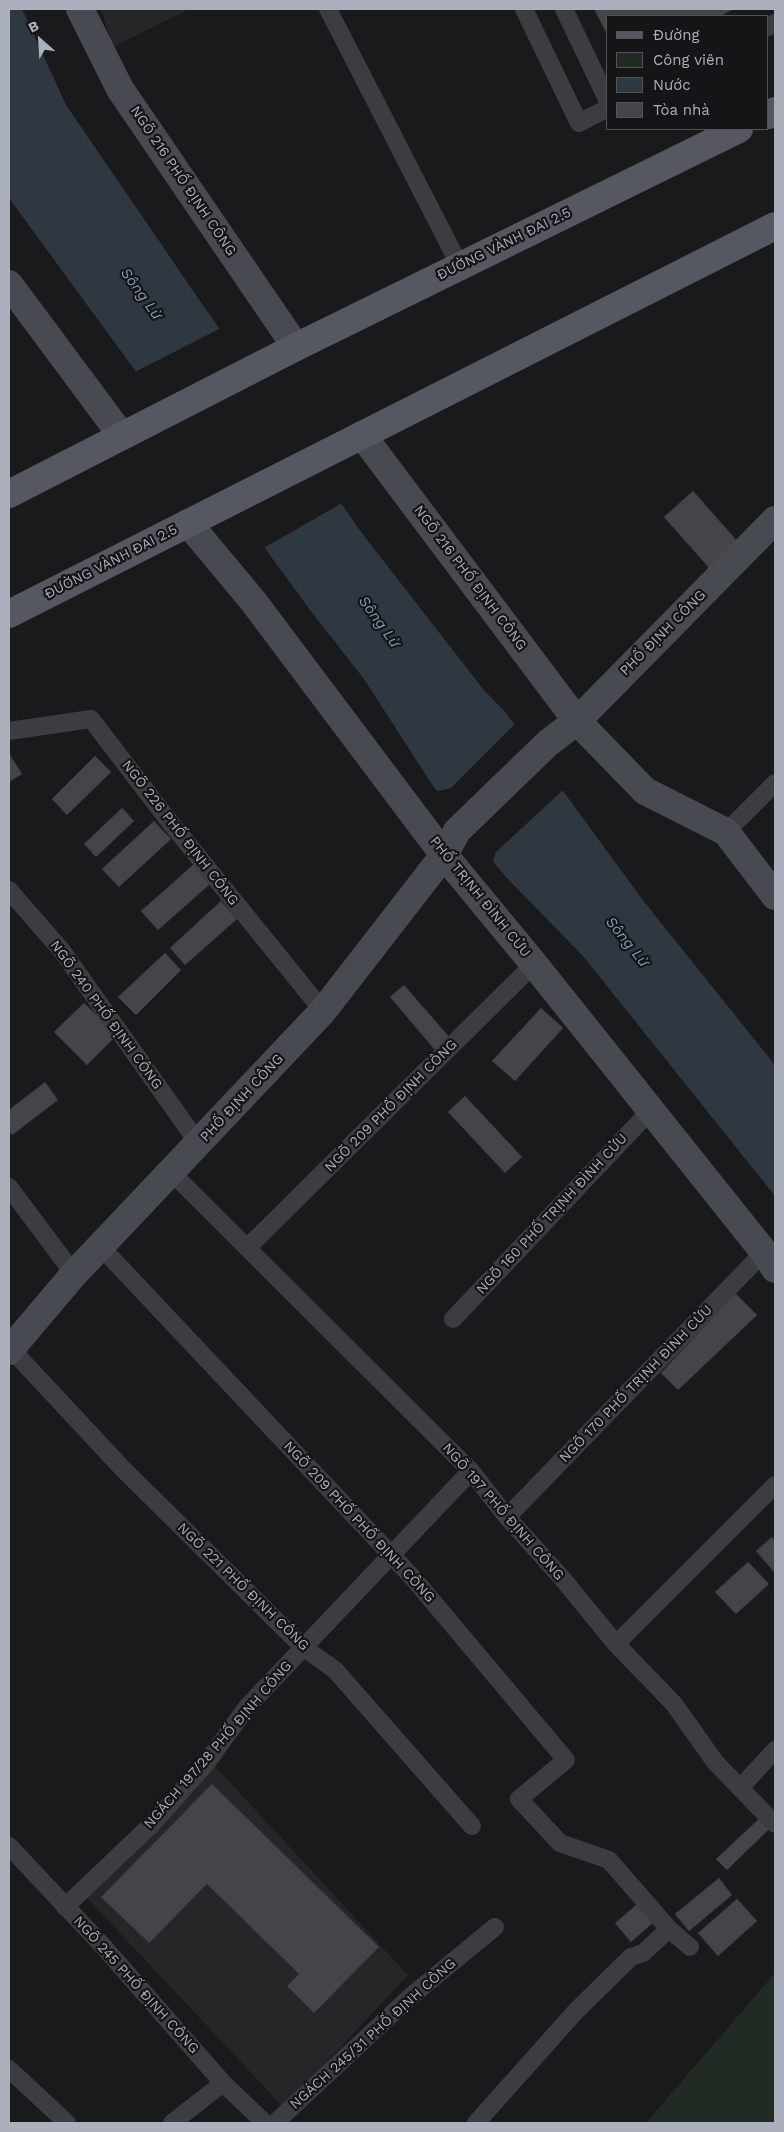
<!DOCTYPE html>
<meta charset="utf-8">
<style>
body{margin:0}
#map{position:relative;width:784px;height:2132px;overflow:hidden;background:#1a1a1c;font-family:"Work Sans",sans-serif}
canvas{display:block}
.frame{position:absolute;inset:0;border:10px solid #acb0bc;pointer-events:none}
.legend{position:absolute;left:606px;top:15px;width:162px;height:115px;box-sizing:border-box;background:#151517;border:1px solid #515359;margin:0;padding:6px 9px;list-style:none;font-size:15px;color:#acb0bc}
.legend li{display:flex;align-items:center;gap:10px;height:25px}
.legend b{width:25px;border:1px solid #515359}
.north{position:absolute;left:15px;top:15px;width:50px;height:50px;-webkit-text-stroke:4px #151517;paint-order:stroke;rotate:334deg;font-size:14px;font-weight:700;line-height:20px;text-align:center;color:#acb0bc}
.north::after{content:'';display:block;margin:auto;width:18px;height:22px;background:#acb0bc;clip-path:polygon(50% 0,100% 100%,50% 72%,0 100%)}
</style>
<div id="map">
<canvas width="784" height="2132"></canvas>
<div class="frame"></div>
<ul class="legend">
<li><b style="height:6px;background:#565861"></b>Đường</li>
<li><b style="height:14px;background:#212b23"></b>Công viên</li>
<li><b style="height:14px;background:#2f3841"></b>Nước</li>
<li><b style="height:14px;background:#444549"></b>Tòa nhà</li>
</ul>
<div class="north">B</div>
</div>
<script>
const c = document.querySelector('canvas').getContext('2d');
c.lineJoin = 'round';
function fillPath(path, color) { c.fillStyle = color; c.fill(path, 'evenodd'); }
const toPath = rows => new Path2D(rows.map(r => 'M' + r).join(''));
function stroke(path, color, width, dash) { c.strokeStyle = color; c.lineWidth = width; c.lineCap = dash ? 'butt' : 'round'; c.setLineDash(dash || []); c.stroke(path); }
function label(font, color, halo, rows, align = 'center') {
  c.font = font + ' "Work Sans",sans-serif'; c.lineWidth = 4.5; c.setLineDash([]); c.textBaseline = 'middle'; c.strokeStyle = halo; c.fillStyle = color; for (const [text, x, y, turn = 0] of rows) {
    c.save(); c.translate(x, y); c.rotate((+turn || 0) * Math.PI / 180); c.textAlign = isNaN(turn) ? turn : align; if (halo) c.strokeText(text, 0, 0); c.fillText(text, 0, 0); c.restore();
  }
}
const built = toPath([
 [101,9,189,9,113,47],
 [213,1764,408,1975,284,2108,87,1898,195,1791]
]);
const green = toPath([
 [775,1973,775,2123,646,2123]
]);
const water = toPath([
 [9,9,22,9,66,105,198,298,361,532,483,689,506,713,645,903,775,1065,775,1196,583,956,504,875,433,786,364,679,310,610,9,198]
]);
const pier = toPath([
 [221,328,344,502,262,549,133,373],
 [516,723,565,791,562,791,496,852,492,865,434,792,451,788]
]);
const building = toPath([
 [594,9,731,9,732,10,720,16,608,16,608,36,594,9],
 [693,491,739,543,710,569,664,517,693,491],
 [10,755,22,774,9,782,9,756,10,755],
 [95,756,111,772,67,815,52,799,95,756],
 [122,808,134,821,96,857,84,844,122,808],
 [154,821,171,839,119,887,102,869,154,821],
 [194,864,211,883,158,930,141,911,194,864],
 [221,901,237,919,185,965,170,948,221,901],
 [165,953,181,970,136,1015,118,997,165,953],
 [404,985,450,1038,435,1050,390,997,404,985],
 [84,1003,117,1035,87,1065,54,1032,84,1003],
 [541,1008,563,1028,515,1081,492,1061,541,1008],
 [45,1082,58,1100,12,1135,9,1131,9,1110,45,1082],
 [465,1096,522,1157,505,1173,448,1112,465,1096],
 [735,1293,757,1315,678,1390,661,1373,735,1293],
 [772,1537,775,1541,775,1573,756,1551,772,1537],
 [748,1562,769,1584,736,1614,715,1592,748,1562],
 [212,1784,379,1947,314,2013,287,1986,299,1974,207,1884,149,1943,101,1897,212,1784],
 [760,1818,770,1828,727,1870,716,1859,760,1818],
 [719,1878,732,1895,689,1931,675,1914,719,1878],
 [737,1899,757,1921,718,1956,698,1933,737,1899],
 [640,1902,656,1920,631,1942,615,1923,640,1902]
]);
const lane = toPath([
 [328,9,460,266],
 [524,9,579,123,608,108],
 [564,9,608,101],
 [768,27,775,23],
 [9,731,91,719,166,817,323,1011],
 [726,832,775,783],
 [9,890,62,951,199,1144],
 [172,1173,471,1471,507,1517,561,1577,616,1644,674,1704,715,1762,775,1824],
 [9,1187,74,1274],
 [101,1247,413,1578,566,1760,519,1799,560,1843,609,1860,669,1929,643,1953,631,1957,576,2011,476,2123],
 [247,1248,534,964],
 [453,1319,651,1110],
 [11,1349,123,1469,303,1647,335,1670,472,1826],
 [507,1517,764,1252],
 [616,1644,775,1485],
 [740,1788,775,1750],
 [9,1846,103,1946,223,2083,265,2123],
 [65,1907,152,1824,205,1765,247,1707,471,1471],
 [669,1929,690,1947],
 [9,2069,67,2123],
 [172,2123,223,2083],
 [275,2123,410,1997,495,1927]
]);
const secondary = toPath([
 [80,9,120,89,296,347],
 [9,284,122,436],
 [362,435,577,721,645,791,726,832,775,896],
 [188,523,253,601,444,855,534,964,764,1252,775,1269],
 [9,1351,74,1274,323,1011,444,855,457,831,548,743,577,721,775,520]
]);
const primary = toPath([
 [768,115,775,111],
 [9,494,296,347,739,129],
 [9,614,775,226]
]);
const streetNames = [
 ["NGÕ 216 PHỐ ĐỊNH CÔNG",183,181,56],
 ["ĐƯỜNG VÀNH ĐAI 2.5",504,244,-26],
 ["ĐƯỜNG VÀNH ĐAI 2.5",111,562,-27],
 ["NGÕ 216 PHỐ ĐỊNH CÔNG",470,578,53],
 ["PHỐ ĐỊNH CÔNG",663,633,-45],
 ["NGÕ 226 PHỐ ĐỊNH CÔNG",180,833,52],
 ["PHỐ TRỊNH ĐÌNH CỬU",480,897,51],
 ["NGÕ 240 PHỐ ĐỊNH CÔNG",106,1015,54],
 ["PHỐ ĐỊNH CÔNG",242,1098,-47],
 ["NGÕ 209 PHỐ ĐỊNH CÔNG",391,1106,-45],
 ["NGÕ 160 PHỐ TRỊNH ĐÌNH CỬU",552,1214,-47],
 ["NGÕ 170 PHỐ TRỊNH ĐÌNH CỬU",636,1384,-46],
 ["NGÕ 197 PHỐ ĐỊNH CÔNG",503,1512,49],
 ["NGÕ 209 PHỐ PHỐ ĐỊNH CÔNG",359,1522,47],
 ["NGÕ 221 PHỐ ĐỊNH CÔNG",243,1587,44],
 ["NGÁCH 197/28 PHỐ ĐỊNH CÔNG",218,1745,-49],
 ["NGÕ 245 PHỐ ĐỊNH CÔNG",136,1985,48],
 ["NGÁCH 245/31 PHỐ ĐỊNH CÔNG",373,2034,-42]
];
const waterNames = [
 ["Sông Lừ",141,294,54],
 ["Sông Lừ",379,622,54],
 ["Sông Lừ",627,942,51]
];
fillPath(built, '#262629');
fillPath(green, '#212b23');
fillPath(water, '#2f3841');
fillPath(pier, '#1a1a1c');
fillPath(building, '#444549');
stroke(building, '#343438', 1);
stroke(lane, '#3c3d43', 18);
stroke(secondary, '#484a52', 28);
stroke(primary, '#565861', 28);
label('14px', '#acb0bc', '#151517', streetNames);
label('italic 15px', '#829bb8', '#151517', waterNames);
</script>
